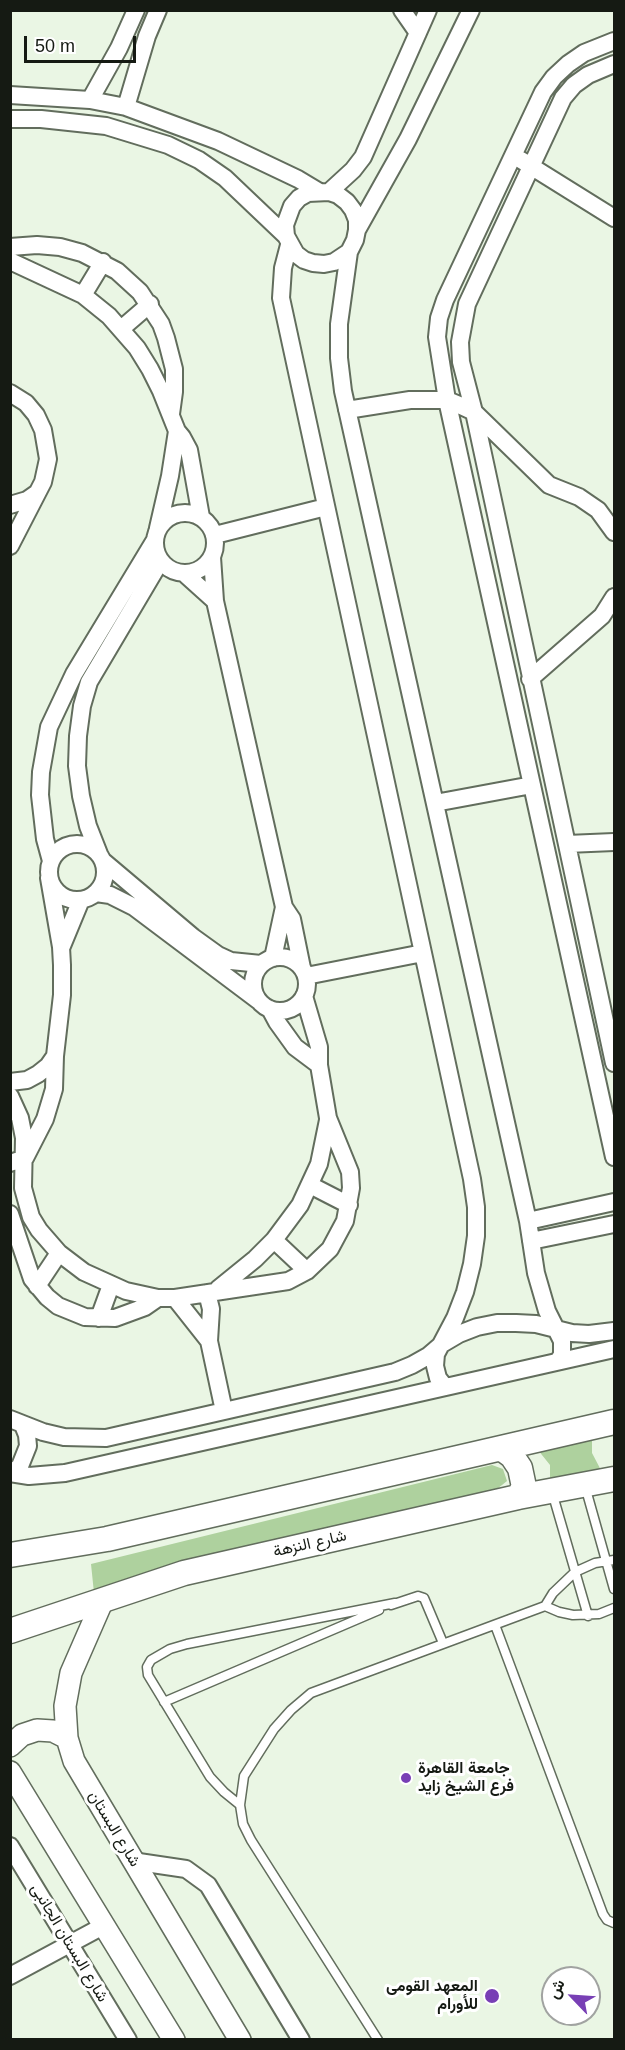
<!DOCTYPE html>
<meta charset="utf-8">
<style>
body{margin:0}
#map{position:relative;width:625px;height:2050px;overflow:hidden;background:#eaf6e4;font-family:Arial,Vazirmatn,sans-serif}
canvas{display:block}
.frame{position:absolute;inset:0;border:12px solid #151a13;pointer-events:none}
.north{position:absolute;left:541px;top:1966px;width:60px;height:60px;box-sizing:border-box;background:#fff;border:2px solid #a1a3a1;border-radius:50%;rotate:295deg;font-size:16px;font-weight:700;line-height:24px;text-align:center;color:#151a13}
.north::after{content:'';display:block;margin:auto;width:21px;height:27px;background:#783fb5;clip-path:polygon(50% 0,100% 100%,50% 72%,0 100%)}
.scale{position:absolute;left:24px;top:36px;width:112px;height:27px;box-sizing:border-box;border:3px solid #151a13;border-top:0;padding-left:8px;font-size:18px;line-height:21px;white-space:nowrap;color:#151a13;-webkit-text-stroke:4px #fff;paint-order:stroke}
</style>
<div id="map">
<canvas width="625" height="2050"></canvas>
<div class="frame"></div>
<div class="north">ش</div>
<div class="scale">50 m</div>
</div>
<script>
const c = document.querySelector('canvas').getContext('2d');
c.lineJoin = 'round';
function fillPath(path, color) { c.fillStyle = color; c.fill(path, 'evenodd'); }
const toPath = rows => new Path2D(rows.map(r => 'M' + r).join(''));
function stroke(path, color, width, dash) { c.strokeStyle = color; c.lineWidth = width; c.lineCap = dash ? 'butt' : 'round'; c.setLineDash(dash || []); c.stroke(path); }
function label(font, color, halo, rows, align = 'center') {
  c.font = font + ' Arial,Vazirmatn,sans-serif'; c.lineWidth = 6; c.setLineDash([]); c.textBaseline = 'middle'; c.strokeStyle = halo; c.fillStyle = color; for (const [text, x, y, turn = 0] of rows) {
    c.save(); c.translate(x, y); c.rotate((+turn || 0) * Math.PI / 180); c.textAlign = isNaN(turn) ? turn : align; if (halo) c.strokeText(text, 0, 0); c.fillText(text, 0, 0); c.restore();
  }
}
const green = toPath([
 [592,1436,592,1453,603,1474,550,1484,550,1465,538,1450],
 [492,1465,503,1469,507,1481,492,1493,94,1593,91,1564]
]);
const service = toPath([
 [585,1486,614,1589],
 [552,1492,588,1616],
 [391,1605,418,1596,424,1598,443,1643],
 [545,1606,559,1612,573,1615,599,1614,614,1608],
 [495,1625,603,1914,607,1920,614,1923],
 [164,1702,379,1610],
 [240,1805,224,1792,210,1777,148,1675,147,1667,151,1660,170,1649,187,1644,395,1603],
 [378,2040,251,1840,243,1824,240,1805,244,1776,274,1729,291,1710,311,1693,545,1606,553,1593,575,1572,595,1563,614,1560]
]);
const minor = toPath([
 [402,10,418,33],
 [614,41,584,53,568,64,554,77,543,92,445,300,439,318,437,337,447,400,614,1157],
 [614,64,588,75,574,85,563,98,467,304,460,342,461,362,474,412,614,1063],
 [10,95,90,100,126,107,218,141,298,179,318,191],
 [90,100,119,48,136,10],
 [126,107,147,36,158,10],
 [10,119,41,119,106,126,168,145,199,160,225,178,286,236],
 [521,160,614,218],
 [329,192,353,170,363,157,428,10],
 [357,230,408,139,471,10],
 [289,245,283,268,281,298,472,1179,476,1207,476,1236,472,1264,465,1292,455,1318,436,1354,435,1366,438,1378,445,1387],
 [10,247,37,245,60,247,82,253,117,271,140,292,161,324,166,338,174,369,174,392,171,414],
 [349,252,334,262,324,264,313,263,304,260,296,254,286,236,285,225,292,206,299,198,308,193,329,192,338,195,347,202,353,210,357,220,357,230,355,240,349,252,339,324,339,358,343,391,528,1221,536,1273,547,1311,562,1341,562,1355,558,1361],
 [10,261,83,295,109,316,137,348,150,369,161,391,177,431,182,437,189,450,201,517],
 [83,295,103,262],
 [121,329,150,304],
 [10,393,26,403,36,415,43,430,48,459,43,482,10,546],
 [347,410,410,400,447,400,459,405,474,412,549,485,579,497,598,510,614,532],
 [10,505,27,500,37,493],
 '155 543a30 30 0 1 1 60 0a30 30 0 1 1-60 0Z',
 [158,528,170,476,177,431],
 [215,535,326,507],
 [212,557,215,601,284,907,273,958],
 [185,574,215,601],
 [530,679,602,616,614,597],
 [435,803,532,785],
 '49 872a28 28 0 1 1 56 0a28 28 0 1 1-56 0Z',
 [567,844,614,842],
 [99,854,88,826,81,796,77,766,78,736,82,706,89,682,160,562],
 [51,861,45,839,40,795,41,772,49,727,74,674,155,540],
 [103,861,193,937,218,955,231,961,261,964],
 [96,893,110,895,134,907,259,1001],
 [284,907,292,919,302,968],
 [62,946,81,900],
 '253 984a27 27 0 1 1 54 0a27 27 0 1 1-54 0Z',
 [306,976,423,953],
 [270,1009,277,1022,295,1047,319,1065],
 [10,1082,27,1080,38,1074,48,1066,55,1056],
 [10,1096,20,1118,24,1138,23,1188,31,1217,39,1230,59,1253,84,1272,126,1291,158,1298,175,1298,288,1281,307,1271,330,1249,345,1221,351,1188,350,1172,328,1118,319,1065,319,1047,304,996],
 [10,1163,25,1158,45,1119,54,1089,55,1056,62,995,62,965,61,947,49,878],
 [310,1185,349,1205],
 [10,1214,32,1279,47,1297,58,1306,85,1317,115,1318,145,1307,158,1298],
 [528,1221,614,1202],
 [274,1240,307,1271],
 [531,1241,614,1224],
 [37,1286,59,1253],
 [218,1289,255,1259,274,1240,300,1205,319,1164,328,1120],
 [207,1293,211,1309,209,1341,224,1411],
 [175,1298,209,1341],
 [99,1318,111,1285],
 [10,1419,43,1432,64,1437,106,1438,395,1372,412,1365,428,1356,442,1344,459,1334,477,1327,497,1323,516,1323,536,1324,572,1333,589,1334,614,1331],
 [10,1473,29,1476,65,1473,614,1349],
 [12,1473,20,1466,28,1446,27,1435,23,1425],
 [10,1846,128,2040],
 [132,1861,186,1869,208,1885,301,2040],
 [10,1976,105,1925]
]);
const tertiary = toPath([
 [102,1602,71,1673,65,1706,67,1738,74,1761,240,2040],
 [10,1746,22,1735,37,1730,53,1731,67,1738],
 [10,1772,174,2040]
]);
const secondary = toPath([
 [501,1448,512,1456,520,1468,524,1487,518,1497],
 [10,1555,107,1539,614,1422],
 [10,1631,184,1573,518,1497,614,1479]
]);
const markers = [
 [406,1778,6,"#783fb5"],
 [492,1996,8,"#783fb5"]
];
const streetNames = [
 ["شارع النزهة",310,1544,-13],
 ["شارع البستان",114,1829,59],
 ["شارع البستان الجانبى",69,1943,59]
];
const poiNames = [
 ["جامعة القاهرة",418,1769],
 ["فرع الشيخ زايد",418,1787],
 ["المعهد القومى",478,1987,"right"],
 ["للأورام",478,2005,"right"]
];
fillPath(green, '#aed19e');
stroke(service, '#626d5d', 11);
stroke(minor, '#626d5d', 20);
stroke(tertiary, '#626d5d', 24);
stroke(secondary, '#626d5d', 27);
stroke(service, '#fff', 8);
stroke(minor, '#fff', 16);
stroke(tertiary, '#fff', 21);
stroke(secondary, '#fff', 24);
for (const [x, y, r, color] of markers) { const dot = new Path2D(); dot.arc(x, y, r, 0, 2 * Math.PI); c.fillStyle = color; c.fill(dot); stroke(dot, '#fff', 2); }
label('16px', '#151a13', '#fff', streetNames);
label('bold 16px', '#151a13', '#fff', poiNames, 'left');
</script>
